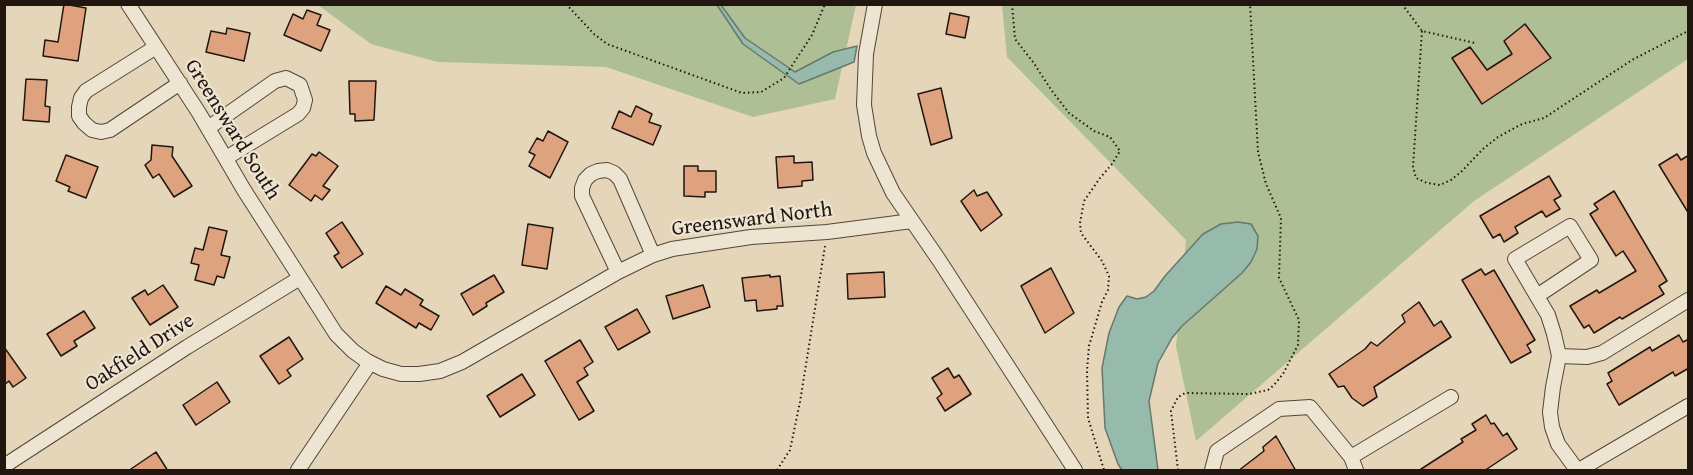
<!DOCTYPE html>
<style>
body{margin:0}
#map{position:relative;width:1693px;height:475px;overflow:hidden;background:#e5d6ba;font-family:"Gentium Book Plus",serif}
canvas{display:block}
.frame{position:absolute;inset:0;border:6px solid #211610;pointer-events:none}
</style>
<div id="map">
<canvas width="1693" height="475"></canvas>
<div class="frame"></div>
</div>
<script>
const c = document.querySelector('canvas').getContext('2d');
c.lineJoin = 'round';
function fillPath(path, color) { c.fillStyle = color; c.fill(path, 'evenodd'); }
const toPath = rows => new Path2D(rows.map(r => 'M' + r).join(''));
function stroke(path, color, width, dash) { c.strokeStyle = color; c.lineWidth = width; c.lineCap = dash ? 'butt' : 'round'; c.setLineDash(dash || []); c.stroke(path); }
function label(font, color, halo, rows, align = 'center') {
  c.font = font + ' "Gentium Book Plus",serif'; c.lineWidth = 4.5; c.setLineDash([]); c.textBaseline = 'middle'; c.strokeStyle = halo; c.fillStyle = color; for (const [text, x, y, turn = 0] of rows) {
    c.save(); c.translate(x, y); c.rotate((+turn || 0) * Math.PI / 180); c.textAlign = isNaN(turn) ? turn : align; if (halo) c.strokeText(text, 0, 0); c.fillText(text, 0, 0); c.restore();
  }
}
const green = toPath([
 [318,5,856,5,835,99,753,117,606,67,438,62,371,44],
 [1002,5,1688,5,1688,59,1474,201,1196,441,1176,346,1186,240,1007,57]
]);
const water = toPath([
 [717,5,721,5,745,38,795,72,833,52,857,46,854,62,799,84,743,44,717,5],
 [1238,222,1251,224,1258,236,1257,249,1251,262,1242,273,1182,326,1172,338,1158,363,1149,401,1158,470,1122,470,1118,464,1105,428,1102,368,1109,333,1119,307,1127,296,1137,299,1146,297,1154,291,1165,276,1203,234,1221,224,1238,222]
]);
const building = toPath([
 [64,4,86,8,78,61,43,56,45,40,58,42,64,4],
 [307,10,321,15,317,25,330,30,321,51,284,35,293,14,303,19,307,10],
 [950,13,969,17,965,38,946,34,950,13],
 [1525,24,1551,58,1482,104,1452,58,1470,47,1487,70,1512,54,1504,41,1525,24],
 [227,28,250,33,244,61,206,52,211,31,226,34,227,28],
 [26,79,47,80,45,106,50,107,49,122,23,120,26,79],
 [349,81,376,81,374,120,355,121,355,114,350,114,349,81],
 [941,88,952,138,931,145,918,94,941,88],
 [636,106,652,114,649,122,661,126,653,145,612,128,619,111,631,117,636,106],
 [548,131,568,142,550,178,529,166,535,155,529,152,537,138,543,141,548,131],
 [152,145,173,147,172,156,192,186,174,197,159,174,153,178,145,165,151,160,152,145],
 [319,152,338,166,323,186,330,190,322,200,315,195,311,201,289,185,312,154,316,156,319,152],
 [1677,154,1681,160,1689,155,1689,214,1659,165,1677,154],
 [66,155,98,167,86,198,68,191,70,187,56,181,66,155],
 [794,156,794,163,812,162,813,180,802,181,802,186,778,188,776,157,794,156],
 [684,166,698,166,698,171,716,171,716,192,705,192,705,197,684,196,684,166],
 [1549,176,1561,196,1554,200,1560,209,1546,217,1542,211,1515,227,1518,233,1504,242,1500,234,1493,238,1480,216,1549,176],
 [974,190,977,196,987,192,1002,215,981,231,961,201,974,190],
 [1614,191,1667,281,1659,286,1664,294,1622,319,1620,317,1594,333,1589,325,1584,328,1570,306,1597,290,1599,293,1636,271,1623,251,1616,256,1590,214,1598,209,1594,204,1614,191],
 [342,222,363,254,342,268,334,256,339,253,326,233,342,222],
 [528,224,553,228,547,269,522,265,528,224],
 [209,227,227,231,221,255,230,257,224,278,217,276,214,285,195,280,199,265,191,263,195,248,203,250,209,227],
 [1051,268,1074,313,1045,333,1021,286,1051,268],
 [1481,269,1485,275,1494,270,1535,340,1527,345,1531,352,1511,363,1462,280,1481,269],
 [884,272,885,297,848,299,847,274,884,272],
 [494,275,504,292,486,303,487,306,473,315,461,294,494,275],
 [770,275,770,277,780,276,783,306,777,306,777,309,757,311,756,300,745,301,742,278,770,275],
 [163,285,178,307,150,325,132,298,145,290,148,295,163,285],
 [703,285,710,307,673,319,666,296,703,285],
 [386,286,401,295,405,289,423,300,420,305,439,316,431,330,419,323,416,328,376,303,386,286],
 [1419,302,1434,326,1441,321,1451,337,1374,387,1377,397,1363,406,1352,398,1344,386,1338,387,1329,374,1365,349,1371,342,1377,346,1405,322,1402,315,1419,302],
 [637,309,650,332,618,350,605,327,637,309],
 [84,311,95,328,74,341,77,346,61,356,47,334,84,311],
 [1679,335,1683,342,1689,339,1689,368,1675,376,1673,372,1619,405,1607,384,1612,381,1608,373,1650,347,1652,351,1679,335],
 [289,337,303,359,287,370,291,376,279,384,260,356,289,337],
 [580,340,593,362,584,368,588,375,577,382,594,411,579,420,545,361,580,340],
 [4,347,26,378,13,387,9,381,4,385,4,347],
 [948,368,954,378,959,375,971,394,945,411,937,398,942,394,932,378,948,368],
 [522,374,535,395,500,417,487,396,522,374],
 [217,382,230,402,196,425,183,405,217,382],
 [1486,415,1491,424,1494,423,1503,436,1507,433,1517,449,1484,471,1418,471,1463,442,1461,439,1476,430,1472,424,1486,415],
 [1276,436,1296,471,1238,471,1264,451,1263,447,1276,436],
 [156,452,168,471,128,471,156,452]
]);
const path = toPath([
 [566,4,594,34,607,44,742,93,761,92,784,78,812,35,825,4],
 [1012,4,1015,39,1033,62,1052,91,1069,113,1094,131,1110,137,1120,151,1112,164,1100,178,1084,201,1080,223,1081,233,1102,261,1109,276,1108,290,1102,302,1089,346,1087,371,1088,418,1104,470],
 [1402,4,1422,31,1475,43],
 [1422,31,1413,167,1416,178,1427,183,1440,185,1451,180,1462,171,1483,149,1498,137,1522,124,1544,118,1632,60,1688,31],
 [777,470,790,450,800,402,825,246],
 [1178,470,1171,411,1178,397,1185,393,1249,394,1268,390,1274,385,1283,374,1298,345,1299,320,1279,278,1281,218,1266,184,1258,152,1250,4]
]);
const minor = toPath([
 [128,4,199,113,244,190,336,334,353,351,367,361,383,369,401,374,419,374,440,371,462,362,618,272,653,255,672,249,751,237,827,232,912,221],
 [875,4,866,54,864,105,869,136,874,153,893,193,939,260,1075,470],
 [156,47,86,91,81,98,79,107,79,116,84,123,92,130,101,132,110,130,180,83],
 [208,128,275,81,286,78,300,85,305,100,303,108,298,114,226,158],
 [618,272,582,196,582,188,585,180,591,174,598,171,607,170,614,173,620,179,653,255],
 [1537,296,1591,260,1570,226,1515,259,1548,315,1554,334,1559,356,1553,387,1550,412,1552,427,1558,444,1577,470],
 [1559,356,1587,357,1602,353,1688,300],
 [4,466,187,347,300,278],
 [298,470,370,363],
 [1212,470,1217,451,1279,409,1310,407,1351,457],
 [1356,470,1351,457,1451,397],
 [1579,470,1688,406]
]);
const streetNames = [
 ["Greensward South",232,130,58],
 ["Greensward North",752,220,-7],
 ["Oakfield Drive",140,353,-33]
];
fillPath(green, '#aebf95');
fillPath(water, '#96baab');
stroke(water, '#67786d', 1.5);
fillPath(building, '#dfa27f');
stroke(building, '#211610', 1.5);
stroke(minor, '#52463a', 16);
stroke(path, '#211610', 2, [1.5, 3]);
stroke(minor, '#eee4d2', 14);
label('21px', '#211610', '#eee4d2', streetNames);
</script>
